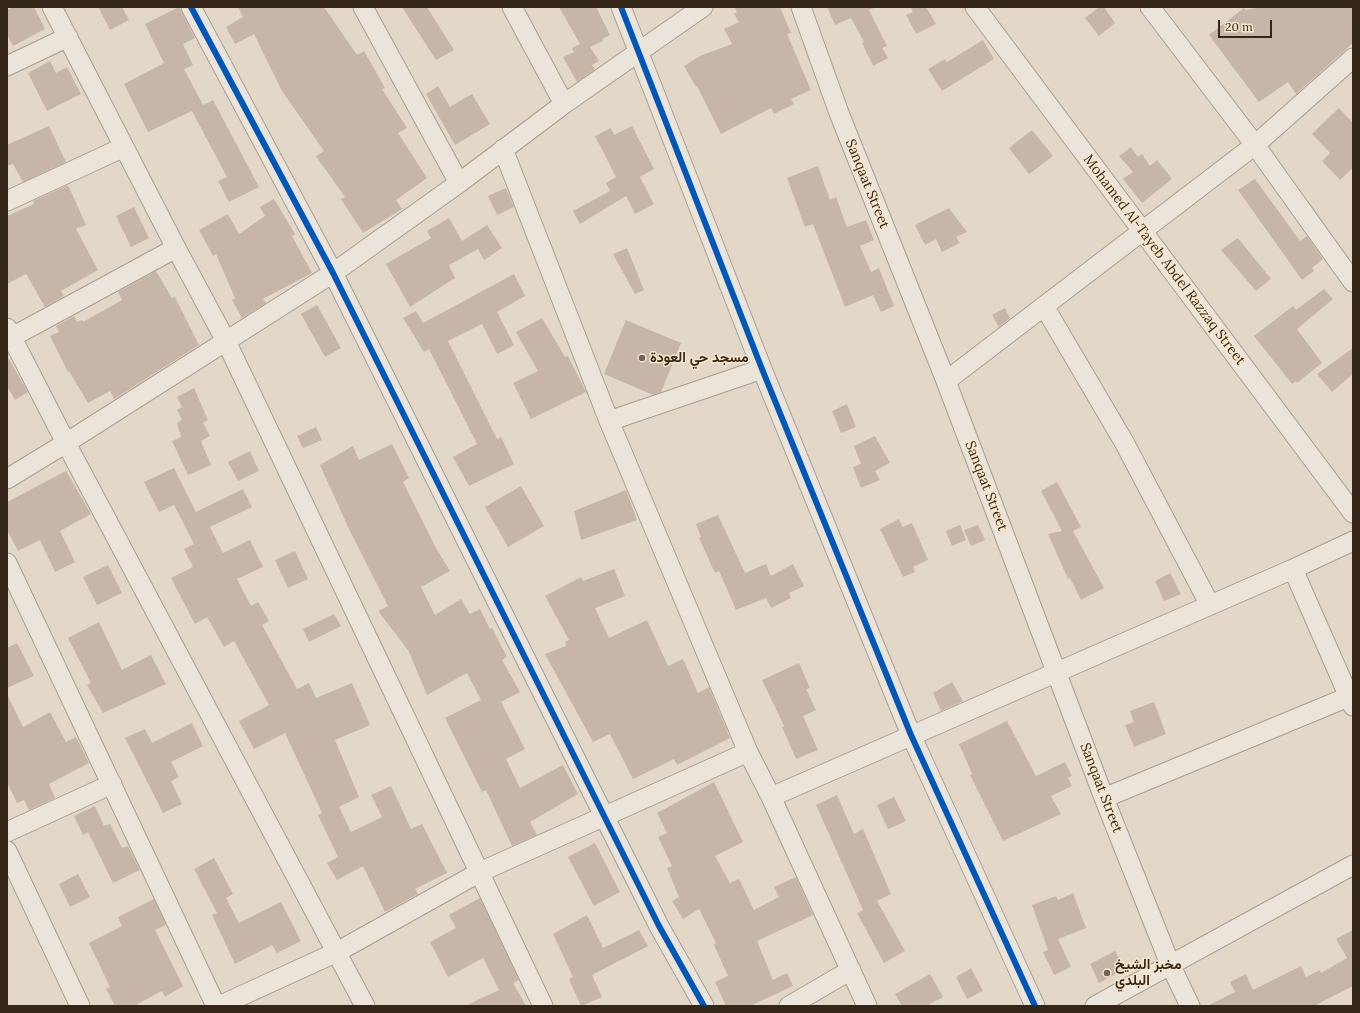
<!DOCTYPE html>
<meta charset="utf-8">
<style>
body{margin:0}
#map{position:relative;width:1360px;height:1013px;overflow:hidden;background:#e3d8c7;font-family:Lora,serif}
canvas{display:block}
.frame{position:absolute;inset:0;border:8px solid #35261a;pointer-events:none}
.scale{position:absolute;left:1218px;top:20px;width:54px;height:18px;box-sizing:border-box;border:2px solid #35261a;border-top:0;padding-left:5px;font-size:12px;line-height:14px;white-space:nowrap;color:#35261a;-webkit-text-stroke:3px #f6e7cb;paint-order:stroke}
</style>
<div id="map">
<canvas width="1360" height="1013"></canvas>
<div class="frame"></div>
<div class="scale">20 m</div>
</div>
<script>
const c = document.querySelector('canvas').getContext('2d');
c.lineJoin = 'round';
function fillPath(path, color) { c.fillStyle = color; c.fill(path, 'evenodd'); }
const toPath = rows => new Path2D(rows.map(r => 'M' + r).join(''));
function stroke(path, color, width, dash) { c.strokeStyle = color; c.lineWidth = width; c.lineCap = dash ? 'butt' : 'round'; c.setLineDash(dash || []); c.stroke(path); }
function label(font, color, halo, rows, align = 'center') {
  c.font = font + ' Lora,Vazirmatn,serif'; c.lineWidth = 3; c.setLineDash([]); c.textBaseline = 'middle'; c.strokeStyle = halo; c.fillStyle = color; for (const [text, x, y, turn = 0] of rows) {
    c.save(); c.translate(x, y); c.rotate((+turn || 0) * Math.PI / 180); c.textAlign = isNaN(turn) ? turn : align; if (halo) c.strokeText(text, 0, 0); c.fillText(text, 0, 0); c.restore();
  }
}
const building = toPath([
 [13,7,34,7,45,29,13,46,7,34,7,10],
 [98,7,122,7,129,20,110,30],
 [179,7,195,38,183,44,193,65,184,69,203,105,213,100,259,187,229,202,218,181,227,177,192,111,148,132,124,84,164,63,145,24],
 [238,7,324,7,357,55,364,51,385,88,382,89,407,128,398,133,427,178,396,200,402,209,363,233,341,199,345,197,316,156,324,151,282,91,254,34,235,44,226,27,243,17],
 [402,7,427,7,454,50,436,60],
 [559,7,596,7,610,35,602,39,603,41,590,47,599,61,592,65,595,69,577,82,563,57,574,52,572,48,580,44],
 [734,7,780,7,791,33,787,34,811,90,791,99,794,104,774,114,771,108,721,134,697,86,696,87,684,66,700,56,732,44,724,29,739,22,734,14,737,12],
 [827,7,876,7,869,10,887,46,882,48,888,58,873,66,862,43,864,42,851,18,835,25],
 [910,7,926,7,936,24,916,34,906,15,913,12],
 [1099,7,1104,7,1115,23,1099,36,1085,18],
 [1263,7,1353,7,1353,43,1296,94,1288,82,1259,102,1209,35,1244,8,1246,10],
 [983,40,994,59,942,91,928,69,945,59,947,62],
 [50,61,56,73,67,67,81,94,47,111,28,73],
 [438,86,450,107,472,94,490,124,455,145,426,94],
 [1339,108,1353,123,1353,168,1340,180,1322,161,1330,153,1312,134],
 [49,126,66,162,23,182,13,164,7,166,7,145],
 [632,126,654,169,640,177,654,204,635,214,626,196,580,224,573,211,610,191,606,183,616,177,595,136,611,128,614,135],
 [1032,130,1053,156,1029,174,1009,148],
 [1131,147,1138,157,1142,154,1150,166,1157,160,1172,179,1142,203,1123,179,1133,172,1119,156],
 [818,166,830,200,836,197,847,227,866,220,874,240,860,246,871,272,879,268,894,306,881,312,873,295,845,307,813,224,805,227,787,178],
 [1255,179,1300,241,1307,236,1323,259,1312,268,1314,271,1302,280,1238,190],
 [68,185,86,225,76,229,98,270,61,291,64,296,45,307,26,274,7,284,7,216,34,204,33,201],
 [506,188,514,207,497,215,488,196],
 [274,199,295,234,292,236,312,273,263,299,266,303,242,318,232,300,235,298,216,254,213,256,199,230,228,214,239,234,265,216,260,207],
 [134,207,149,238,131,247,116,216],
 [949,208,967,232,956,237,960,243,942,252,936,239,925,245,915,225],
 [449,218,462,241,487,225,502,248,484,260,478,249,449,265,455,278,410,307,386,264,431,238,427,231],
 [1238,238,1271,279,1256,291,1221,250],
 [627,248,644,290,635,294,613,254],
 [156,271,172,298,175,297,199,345,114,399,110,391,88,403,69,371,68,372,50,336,59,332,56,326,74,316,77,322,82,320,83,322,122,300,118,292],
 [514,274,525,296,497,312,514,345,497,354,482,324,448,341,497,439,501,437,514,464,469,486,453,457,477,444,429,349,424,352,403,318,416,311,423,323],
 [1324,289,1333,299,1297,329,1322,363,1297,383,1296,381,1292,384,1254,336,1293,306,1296,310],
 [317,305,341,348,325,357,301,314],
 [1005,308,1010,318,999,327,992,315],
 [542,318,565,357,568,356,586,392,531,419,513,383,538,371,516,332],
 [626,320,681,343,661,392,653,395,604,374],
 [1353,348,1353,374,1332,392,1317,374],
 [7,356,28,392,15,400,7,386],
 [194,388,208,420,203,423,210,436,201,441,211,465,188,475,172,441,181,437,177,423,182,420,177,410,182,407,177,397],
 [847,404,856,427,841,433,832,411],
 [316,427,322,440,303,448,297,436],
 [875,436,890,463,875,471,880,480,861,488,853,467,861,464,854,446],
 [392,444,409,478,403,482,436,548,450,571,421,587,435,615,461,599,470,614,480,609,490,629,492,628,507,657,502,660,520,692,501,702,525,749,506,759,520,788,563,765,578,794,530,822,537,835,512,846,486,790,482,792,445,718,481,700,467,673,427,695,408,650,378,611,388,606,349,529,320,465,353,446,359,460],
 [250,451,259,471,238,481,228,462],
 [174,468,196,512,243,489,252,507,210,527,223,553,250,540,263,567,237,579,251,606,258,602,269,621,262,625,297,689,309,683,316,698,352,683,370,725,335,740,359,797,339,807,351,832,382,817,371,795,391,786,411,829,422,824,447,873,415,889,418,894,385,912,363,866,337,880,327,863,338,857,318,815,322,813,285,733,254,749,239,721,269,705,234,641,224,647,207,617,195,624,171,578,193,567,184,549,194,544,174,505,159,512,144,482],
 [66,471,91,514,60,531,75,562,55,572,40,540,18,551,7,530,7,502],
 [1057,482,1081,527,1073,531,1104,588,1081,600,1070,578,1068,579,1048,534,1062,531,1041,491],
 [521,486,544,526,508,547,485,507],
 [626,490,637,520,581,540,574,511],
 [718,515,745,573,766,564,771,576,793,564,804,586,789,593,791,598,771,608,766,598,736,610,719,571,715,573,699,538,701,537,696,524],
 [899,519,903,527,912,523,928,560,913,567,915,572,903,577,880,529],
 [960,525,966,540,952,546,946,531],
 [978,525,985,540,971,546,964,530],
 [295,551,308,579,288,588,275,560],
 [108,565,122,593,97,605,83,577],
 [614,569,625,596,595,608,609,638,647,620,668,666,683,659,698,693,709,687,730,738,677,765,674,759,633,779,610,734,593,742,545,654,566,646,565,642,569,640,545,596,581,577,583,581],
 [1170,573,1181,594,1164,601,1155,581],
 [334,614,341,626,309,642,303,629],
 [99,622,122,670,151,655,166,684,103,713,87,685,91,683,68,638],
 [17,643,34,676,7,688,7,648],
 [799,663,810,688,806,689,816,710,803,716,818,750,796,759,782,727,784,726,762,680],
 [952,682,963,701,941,711,933,693],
 [7,694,23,727,50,712,66,742,76,737,89,763,49,784,55,798,29,810,24,800,17,803,7,782],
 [1154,702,1166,734,1134,747,1125,725,1134,722,1130,711],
 [1007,721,1036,776,1065,762,1072,776,1068,778,1072,786,1051,796,1061,814,1003,841,970,775,972,774,959,744],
 [192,723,203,746,171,762,179,777,171,781,182,804,163,813,125,738,145,729,152,743],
 [714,782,743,842,715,856,730,883,739,879,754,910,779,897,774,887,796,877,813,915,757,941,773,980,787,973,793,986,750,1006,726,1006,715,982,728,976,714,945,716,943,699,909,683,919,672,901,679,897,667,868,672,866,658,837,667,833,657,813],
 [837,795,854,834,863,829,891,894,877,901,905,951,884,963,857,913,863,910,816,805],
 [894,797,906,821,888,829,877,805],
 [95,806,104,826,110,824,122,848,128,846,140,870,113,883,88,832,83,835,74,816],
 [595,843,620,892,594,906,568,857],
 [214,858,233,894,226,898,239,923,281,902,301,941,277,953,272,945,235,964,212,915,217,913,194,869],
 [78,874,90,897,70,907,59,884],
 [1073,893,1086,928,1058,939,1071,967,1054,975,1043,952,1048,950,1032,905,1056,896,1058,900],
 [480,898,519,980,513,983,526,1006,465,1006,499,990,483,958,448,977,430,942,456,928,449,915],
 [154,899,166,925,155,930,183,986,165,997,162,991,134,1006,115,1006,106,989,110,987,89,943,122,926,118,917],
 [587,915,603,948,639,930,648,946,592,975,602,997,581,1006,569,979,573,977,553,934],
 [1353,930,1353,986,1314,1006,1207,1006,1235,992,1230,982,1246,974,1253,990,1301,966,1306,977,1320,970,1321,973,1347,958,1336,939],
 [1115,951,1125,969,1099,983,1090,964],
 [971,968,983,991,967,999,956,977],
 [930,974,943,997,926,1006,902,1006,895,994]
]);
const minor = toPath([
 [52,7,176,248,226,341,543,1006],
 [191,7,333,273,659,926,704,1006],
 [363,7,459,183],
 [512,7,564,104],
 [621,7,762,369,911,735,1035,1006],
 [801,7,839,113,946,381,1104,798,1170,964,1190,1006],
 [975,7,1353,513],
 [1150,7,1255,145,1353,282],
 [7,66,68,37],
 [503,149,609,421,748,752,771,797,867,1006],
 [7,201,124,147],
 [1044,306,1124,442,1210,605],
 [7,328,66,443,365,1006],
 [12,337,176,248],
 [946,381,1255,145,1353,58],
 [609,421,762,369],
 [7,479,66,443,333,273,459,183,564,104,703,7],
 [7,563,216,1006],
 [1293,569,1353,706],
 [771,797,1293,569,1353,541],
 [1104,798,1353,695],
 [7,832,112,784],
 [7,851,80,1006],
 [219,1006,337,952,480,872,748,752],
 [789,1006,851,970],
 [1095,1006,1353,865]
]);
const cycleway = toPath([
 [191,7,333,273,659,926,704,1006],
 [621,7,762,369,911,735,1035,1006]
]);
const markers = [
 [642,358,4,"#726457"],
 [1107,973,4,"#726457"]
];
const streetNames = [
 ["Sanqaat Street",867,184,68],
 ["Mohamed Al-Tayeb Abdel Razzaq Street",1164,260,53],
 ["Sanqaat Street",986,486,69],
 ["Sanqaat Street",1101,788,69]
];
const poiNames = [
 ["مسجد حي العودة",650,358],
 ["مخبز الشيخ",1115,965],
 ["البلدي",1115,981]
];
fillPath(building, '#c7b6a8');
stroke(minor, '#a89d91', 21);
stroke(minor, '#ebe4da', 19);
stroke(cycleway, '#0057b8', 6);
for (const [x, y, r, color] of markers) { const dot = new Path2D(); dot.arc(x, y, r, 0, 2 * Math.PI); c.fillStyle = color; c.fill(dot); stroke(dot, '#f6e7cb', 1.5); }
label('14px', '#35261a', '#f6e7cb', streetNames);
label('bold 14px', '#35261a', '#f6e7cb', poiNames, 'left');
</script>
